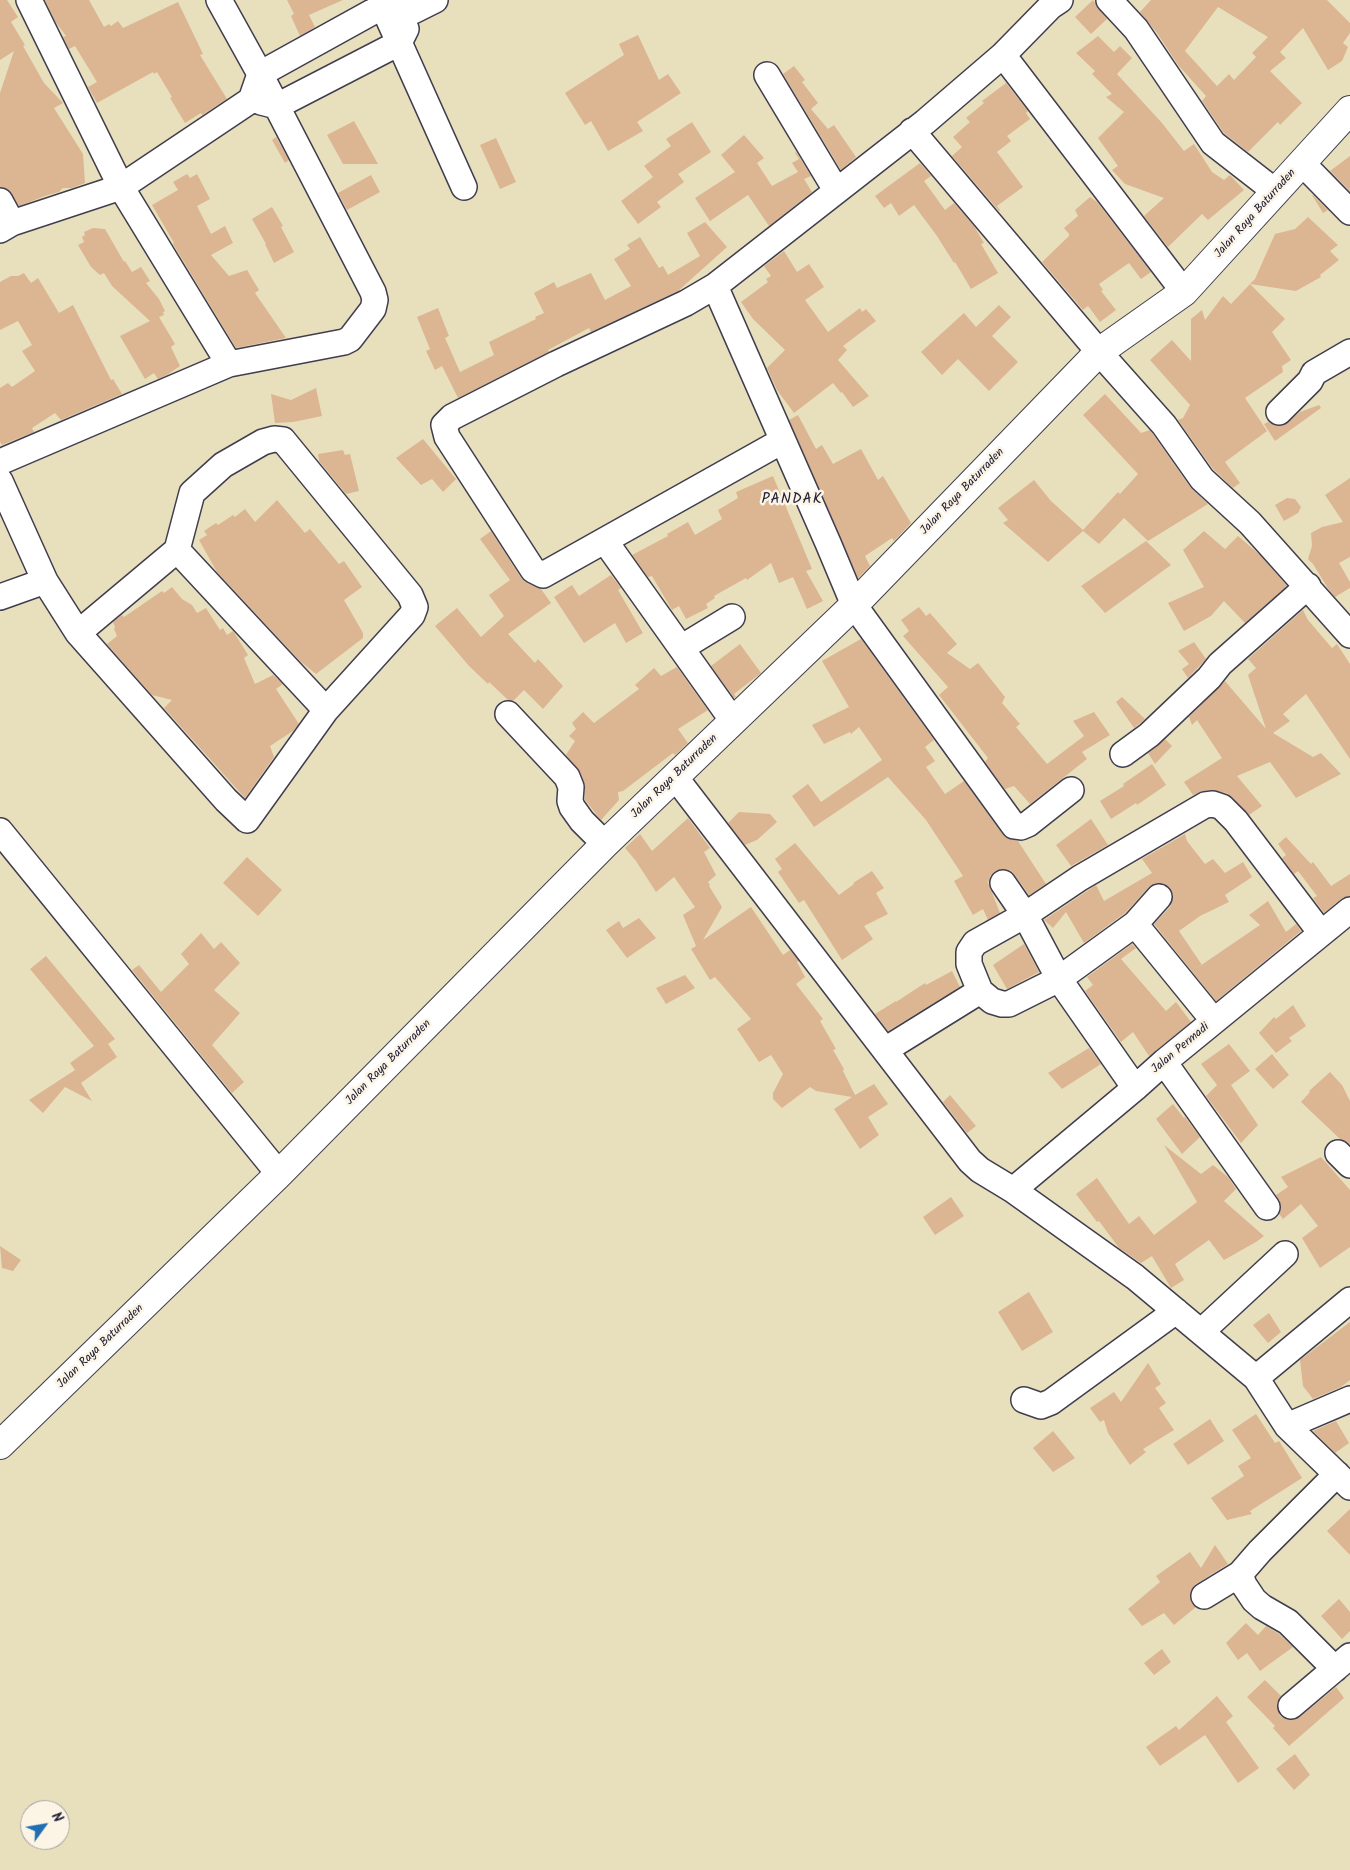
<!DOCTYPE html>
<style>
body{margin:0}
#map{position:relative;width:1350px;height:1870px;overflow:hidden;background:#e8e0bd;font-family:Kalam,sans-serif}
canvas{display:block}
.north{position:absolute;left:20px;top:1800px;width:50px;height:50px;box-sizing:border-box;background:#fcf5e5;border:1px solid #a5a1a1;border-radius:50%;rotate:58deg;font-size:14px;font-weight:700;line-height:20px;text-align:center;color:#22223b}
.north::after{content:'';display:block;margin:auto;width:18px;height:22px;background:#1f6fb2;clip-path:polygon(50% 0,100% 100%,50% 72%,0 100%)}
</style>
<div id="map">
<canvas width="1350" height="1870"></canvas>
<div class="north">N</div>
</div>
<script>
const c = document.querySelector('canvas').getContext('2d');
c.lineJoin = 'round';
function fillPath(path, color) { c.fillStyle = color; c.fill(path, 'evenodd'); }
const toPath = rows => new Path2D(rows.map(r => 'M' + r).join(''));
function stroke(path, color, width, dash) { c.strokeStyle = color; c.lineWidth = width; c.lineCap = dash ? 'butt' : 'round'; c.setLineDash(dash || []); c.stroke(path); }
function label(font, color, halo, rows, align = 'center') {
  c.font = font + ' Kalam,sans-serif'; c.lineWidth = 5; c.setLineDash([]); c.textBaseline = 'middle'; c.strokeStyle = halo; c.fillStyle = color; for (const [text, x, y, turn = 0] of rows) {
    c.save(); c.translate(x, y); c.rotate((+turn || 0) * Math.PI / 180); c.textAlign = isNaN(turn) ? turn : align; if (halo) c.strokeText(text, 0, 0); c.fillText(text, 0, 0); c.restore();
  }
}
const building = toPath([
 [0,0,7,0,18,17,11,22,25,45,23,46,44,83,63,103,54,108,83,154,85,183,72,188,63,188,59,192,45,196,19,206,8,189,0,187,0,93,14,51,0,60],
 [45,0,89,0,104,27,109,24,111,26,118,21,123,28,178,2,203,54,200,55,227,99,202,115,201,113,185,123,170,98,172,97,157,72,154,74,153,72,97,103,88,87,97,82,75,46,69,49,63,37,66,36,55,21],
 [287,0,343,0,309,15,315,27,300,36,291,16,294,14],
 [1093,0,1107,19,1091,34,1075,17],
 [1151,0,1327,0,1350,23,1350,33,1343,43,1348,47,1342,61,1328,70,1303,28,1280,52,1286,58,1270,71,1302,103,1280,125,1278,122,1248,152,1224,133,1202,101,1206,96,1178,65,1157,33,1140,12],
 [1218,7,1268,37,1252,53,1256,57,1234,80,1229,74,1217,86,1185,51],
 [638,35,659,80,668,74,681,93,637,122,643,131,608,151,591,121,585,125,565,93,624,55,619,44],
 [1098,36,1114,52,1120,46,1132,58,1117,74,1162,123,1184,151,1194,144,1212,172,1224,180,1230,175,1244,190,1208,220,1202,214,1168,247,1144,216,1164,198,1125,184,1112,170,1118,166,1098,138,1124,112,1106,97,1112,94,1092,74,1095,71,1076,53],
 [794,66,805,80,802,82,818,103,811,109,828,129,834,125,856,157,841,170,783,74],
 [1006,83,1028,111,1026,113,1030,119,1007,136,1011,141,997,152,1023,187,997,206,1000,210,999,211,952,156,962,147,953,137,970,122,966,118,984,103,982,101],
 [354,121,378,164,343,164,327,135],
 [692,122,711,152,678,174,684,182,657,202,661,207,638,224,621,201,653,177,644,166,671,146,666,139],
 [744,135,764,158,757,163,772,186,798,172,792,163,799,159,795,153,796,152,811,176,804,179,812,192,769,226,748,195,710,221,695,198,735,172,721,155],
 [276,137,289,160,285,163,272,140],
 [496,138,516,182,500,189,480,145],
 [1350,156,1350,191,1330,171],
 [920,163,931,176,924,181,945,210,954,203,974,226,984,243,981,244,998,273,971,289,955,262,954,263,937,236,914,205,899,216,891,203,884,208,875,196],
 [187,174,190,178,197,174,210,199,197,206,211,234,225,226,233,243,211,255,229,276,247,270,259,290,255,293,286,338,236,348,173,244,174,243,152,205,178,190,173,182],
 [371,175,380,192,347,210,338,193],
 [1312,195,1313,195,1328,210,1323,213],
 [1090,197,1097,202,1151,272,1141,279,1129,263,1099,284,1103,290,1101,291,1116,310,1100,322,1088,306,1083,310,1042,262,1069,236,1069,234,1064,228,1078,216,1075,210],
 [272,207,283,226,281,227,294,252,274,263,265,244,266,244,252,219],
 [1308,217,1338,245,1330,251,1339,260,1320,275,1321,277,1296,291,1250,284,1255,279,1275,234,1295,229],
 [705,222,727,247,678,291,591,332,589,328,548,350,549,352,458,398,442,366,435,370,426,351,430,349,417,317,438,308,449,336,445,338,460,372,494,355,489,342,536,319,535,317,544,313,534,293,554,282,557,288,591,273,605,300,631,286,614,259,630,249,627,245,640,237,659,268,663,266,668,275,700,256,687,233],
 [93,228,105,229,124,262,125,261,132,272,141,267,150,281,146,283,159,299,165,311,163,312,164,315,159,317,175,344,171,347,180,366,167,375,158,379,154,373,145,379,120,336,150,321,112,286,104,273,100,275,91,267,78,245,84,242,82,237,85,235,84,232],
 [784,251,797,272,809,264,824,287,805,300,828,332,860,308,862,312,866,309,876,321,843,346,847,350,838,360,869,396,853,407,842,392,841,393,833,383,794,413,777,390,767,368,785,350,753,319,741,302,768,282,766,279,771,276,764,266],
 [24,273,31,283,38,278,59,313,73,305,111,380,113,379,122,394,61,420,55,413,32,428,34,432,2,445,0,442,0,388,8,383,12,387,35,371,22,351,32,345,18,321,0,330,0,282,11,276,18,276],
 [1250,284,1285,319,1272,332,1291,360,1282,366,1283,372,1245,398,1267,431,1225,462,1240,483,1233,488,1213,469,1178,420,1183,418,1190,405,1150,360,1172,340,1191,361,1191,319,1202,310,1205,320,1223,296,1231,304],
 [999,305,1011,317,992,336,1018,362,989,391,958,359,942,375,921,352,964,313,976,327],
 [316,388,322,416,293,422,275,423,271,394,291,400],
 [1105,394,1141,433,1150,430,1190,487,1208,504,1148,541,1124,518,1099,544,1083,531,1048,562,1003,523,1008,520,998,508,1034,480,1051,501,1083,530,1118,492,1120,494,1138,474,1083,415],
 [1319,405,1321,408,1275,441,1264,424,1268,422,1275,426,1283,426,1300,412],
 [798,415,816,449,822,445,833,464,861,449,878,480,883,476,911,523,894,541,892,538,865,556,870,566,858,578,789,420],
 [423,439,456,479,443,492,432,479,421,485,396,458],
 [343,450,345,455,350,454,359,491,346,494,319,461,318,454],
 [773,476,812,569,806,571,823,601,807,609,793,577,779,583,771,563,747,580,746,578,714,596,715,598,706,604,708,608,686,619,679,606,672,610,652,576,648,577,632,555,668,536,667,534,688,522,695,535,722,519,718,510,738,498,736,492],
 [1350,478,1350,557,1339,563,1350,582,1350,588,1335,597,1329,590,1313,564,1308,559,1312,546,1311,533,1322,527,1343,522,1325,495],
 [1287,498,1295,499,1301,507,1298,513,1284,521,1275,505],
 [277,500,305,533,310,529,339,564,344,561,362,587,344,600,363,633,363,638,316,674,300,661,217,572,199,540,207,535,204,531,216,523,218,525,233,515,235,517,245,509,255,522],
 [491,531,521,578,527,583,541,589,551,603,508,634,535,663,538,659,563,686,543,709,524,690,513,701,508,700,489,682,488,684,469,666,435,626,457,608,481,637,504,616,489,595,510,580,480,539],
 [1204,531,1225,549,1238,536,1260,555,1287,586,1245,623,1224,601,1211,616,1184,631,1168,603,1204,587,1183,550],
 [1146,541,1171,565,1105,613,1081,586],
 [611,575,621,588,618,590,643,633,626,643,615,623,584,643,554,597,572,585,579,596],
 [172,587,182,599,192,605,197,613,206,608,220,630,223,628,227,635,233,631,235,634,248,655,244,658,255,684,273,675,283,684,276,689,299,724,293,731,270,746,274,757,245,798,164,708,172,700,152,695,107,644,117,636,114,629,115,627,113,622,122,615,124,617,162,591,164,593],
 [919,607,926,616,930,613,957,644,947,653,970,669,978,663,1005,697,1002,703,1020,724,1016,727,1047,764,1084,736,1073,721,1094,712,1110,735,1082,752,1087,759,1030,804,1014,786,1005,789,985,762,988,758,939,695,948,687,903,636,909,631,901,620],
 [1303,610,1308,620,1332,648,1337,644,1350,664,1350,759,1306,694,1283,714,1290,721,1273,733,1313,757,1321,753,1341,774,1296,798,1270,762,1237,776,1262,806,1249,815,1232,797,1227,793,1211,790,1203,791,1193,795,1184,782,1222,758,1197,720,1192,725,1189,717,1225,681,1266,729,1248,675,1256,668,1248,659],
 [861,639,934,740,925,747,935,761,926,767,945,794,964,781,1003,835,1007,838,1018,841,1046,884,1029,895,1015,875,1010,870,1002,869,995,871,990,876,989,882,987,880,1000,913,988,920,983,909,973,915,954,881,963,876,926,820,888,777,814,827,792,796,808,784,821,802,882,760,859,727,851,734,850,732,824,744,812,725,849,707,822,661],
 [1194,642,1206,659,1188,678,1182,669,1189,664,1178,651],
 [740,644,761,673,734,694,736,697,734,698,711,666],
 [677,667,709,712,708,710,678,729,688,743,675,755,673,753,623,791,618,792,619,800,601,820,585,800,584,782,580,772,566,755,575,741,569,736,576,729,572,723,583,712,594,723,639,689,635,685,654,668,661,676],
 [1122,697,1145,719,1134,728,1116,702],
 [1165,739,1172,746,1155,764,1148,753],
 [1152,764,1166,785,1137,805,1136,803,1111,819,1100,801,1124,786,1123,784],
 [739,812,770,814,777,822,757,840,745,845,728,823],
 [688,818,710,848,704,852,716,875,708,882,710,885,709,886,722,907,703,940,751,907,783,955,790,950,799,961,797,962,805,977,796,984,823,1019,820,1021,836,1049,833,1050,844,1069,843,1071,855,1095,874,1084,888,1104,868,1117,879,1135,860,1149,834,1109,852,1097,816,1091,810,1087,782,1108,773,1099,773,1093,783,1074,771,1055,759,1062,737,1029,751,1019,715,977,710,980,691,949,696,946,683,915,695,907,674,877,656,892,636,861,625,848,640,834,652,851],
 [1091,819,1108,845,1071,866,1056,845],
 [1185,834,1187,841,1205,864,1213,859,1225,873,1243,862,1252,877,1225,895,1229,902,1200,916,1179,931,1202,965,1197,968,1260,925,1249,915,1268,901,1286,932,1296,924,1301,931,1216,1001,1154,924,1170,907,1173,900,1172,892,1169,887,1162,883,1155,883,1149,887,1125,913,1084,943,1066,912,1053,928,1044,920,1096,885,1104,901,1152,873,1142,859],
 [1286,837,1311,864,1313,862,1331,886,1350,874,1350,896,1341,899,1324,913,1313,898,1317,896,1298,871,1294,874,1282,858,1286,855,1278,844],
 [795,843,839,895,854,884,853,883,872,871,884,888,876,893,888,914,864,926,873,939,842,960,804,900,799,903,778,872,782,869,775,859],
 [247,857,282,890,258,916,223,883],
 [639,918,656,938,627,958,606,930,619,921,623,928],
 [201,933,214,949,221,942,240,963,214,990,240,1013,212,1045,244,1082,232,1093,132,970,139,965,161,992,189,964,181,954],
 [1024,944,1039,972,1007,989,993,965],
 [1132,944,1136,948,1121,959,1166,1011,1176,1002,1191,1022,1149,1056,1133,1032,1121,1042,1085,991,1093,985,1087,977],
 [46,956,115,1039,108,1044,117,1057,81,1083,92,1101,65,1087,43,1113,29,1100,75,1070,70,1063,94,1046,30,969],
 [952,971,960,987,888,1031,875,1014,896,1001,896,1002,925,983,926,985],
 [685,975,695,988,666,1004,656,988],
 [1293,1005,1306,1026,1289,1038,1292,1041,1276,1053,1259,1033,1274,1017,1276,1019],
 [1229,1044,1250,1071,1231,1085,1258,1125,1241,1143,1206,1096,1217,1085,1201,1064],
 [1089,1048,1101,1064,1062,1089,1048,1073],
 [1272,1054,1289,1075,1273,1089,1255,1069],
 [1330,1072,1342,1085,1350,1101,1350,1145,1340,1139,1301,1102,1310,1092,1309,1091],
 [950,1095,976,1126,967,1133,943,1102],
 [1173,1104,1184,1118,1185,1117,1200,1137,1182,1154,1156,1119],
 [1164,1145,1201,1174,1213,1165,1228,1177,1236,1189,1224,1201,1264,1236,1256,1242,1224,1260,1209,1240,1175,1264,1184,1280,1171,1288,1152,1256,1141,1263,1119,1248,1099,1221,1097,1222,1076,1194,1097,1178,1129,1224,1139,1216,1154,1235,1197,1202],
 [1321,1157,1350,1190,1350,1247,1320,1268,1302,1238,1318,1226,1301,1204,1283,1219,1279,1214,1281,1205,1276,1195,1288,1187,1281,1177],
 [951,1197,964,1216,935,1235,923,1217],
 [0,1246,21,1260,13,1271,2,1268],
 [1029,1292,1053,1332,1022,1351,998,1312],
 [1269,1313,1281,1332,1268,1343,1253,1325],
 [1350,1322,1350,1380,1341,1387,1313,1399,1303,1386,1300,1360],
 [1148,1363,1161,1384,1155,1388,1166,1403,1159,1408,1174,1430,1143,1449,1146,1452,1130,1465,1108,1433,1104,1420,1100,1422,1090,1408,1114,1392,1121,1402],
 [1256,1414,1275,1443,1279,1441,1302,1478,1250,1511,1252,1514,1227,1520,1211,1498,1244,1476,1238,1466,1251,1458,1232,1430],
 [1210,1419,1224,1441,1188,1465,1173,1444],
 [1336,1421,1349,1443,1335,1453,1313,1431],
 [1053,1431,1075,1458,1053,1472,1033,1448],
 [1350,1509,1350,1555,1327,1531],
 [1215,1545,1228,1564,1196,1584,1192,1589,1190,1597,1192,1603,1196,1607,1174,1625,1164,1613,1142,1626,1128,1609,1160,1582,1156,1576,1190,1552,1201,1568],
 [1339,1599,1350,1612,1350,1631,1342,1639,1321,1616],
 [1246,1623,1258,1635,1266,1626,1279,1634,1293,1647,1260,1671,1247,1653,1238,1660,1226,1643],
 [1162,1649,1171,1662,1154,1675,1144,1663],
 [1265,1680,1281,1696,1277,1702,1277,1709,1280,1716,1287,1720,1294,1720,1300,1717,1336,1687,1344,1698,1289,1746,1273,1728,1275,1726,1247,1697],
 [1217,1696,1233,1716,1226,1722,1259,1768,1238,1783,1205,1735,1160,1766,1146,1747,1176,1726,1179,1730],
 [1295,1754,1310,1775,1294,1790,1276,1769]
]);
const minor = toPath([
 [29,0,121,187,229,364,344,342,350,339,373,309,375,300,373,292,260,74,219,0],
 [380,0,464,187],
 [1109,0,1136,29,1213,143,1276,192],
 [1003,55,1184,292],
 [767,75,836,190],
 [261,102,277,106,399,43,406,29],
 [912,131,1099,352,1164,425,1202,479,1250,523,1350,635],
 [1302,163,1350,212],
 [0,201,12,223],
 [0,230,12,223,121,187,251,100,260,74,383,6,413,11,435,0],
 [715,286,925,122,1003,55,1051,6,1060,0],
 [1279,412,1310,381,1314,373,1350,352],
 [274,439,283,440,410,595,415,607,412,615,326,710,247,820,226,800,78,633,177,550,192,493,223,465,263,442,274,439],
 [782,441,543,575,533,570,447,437,444,425,452,417,556,364,686,303,715,286,828,543,854,605,1014,826,1021,827,1028,824,1071,790],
 [0,462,229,364],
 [0,481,45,581,0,597],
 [605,541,733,721],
 [177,550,326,710],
 [45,581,78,633],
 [681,648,732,617],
 [508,714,567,777,571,787,570,801,572,807,582,821,605,844],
 [1123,754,1149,735,1209,678,1220,664,1308,586],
 [675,777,970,1161,980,1170,1013,1190,1135,1277,1256,1378,1287,1426,1350,1487],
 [0,831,279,1174],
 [1003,883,1025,915,1059,979,1135,1088],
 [1159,897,1135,924,1059,979,1009,1004,1002,1004,992,1001,980,991,969,964,969,952,975,943,1025,915,1080,878,1205,805,1213,804,1222,807,1236,821,1321,933],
 [1135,924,1214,1021],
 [885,1050,980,991],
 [1164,1062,1267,1207],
 [1338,1153,1350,1165],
 [1013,1190,1135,1088,1164,1062,1350,910],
 [1201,1332,1285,1254],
 [1256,1378,1350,1300],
 [1024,1400,1041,1406,1051,1402,1176,1311],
 [1287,1426,1350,1399],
 [1240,1574,1244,1585,1254,1600,1262,1607,1288,1622,1335,1669],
 [1204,1596,1240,1574,1260,1551,1337,1474],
 [1291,1706,1350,1656]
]);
const major = toPath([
 [0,1445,279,1174,605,844,854,605,1099,352,1184,292,1350,110]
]);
const streetNames = [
 ["Jalan Raya Baturraden",1256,214,-48],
 ["Jalan Raya Baturraden",963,492,-46],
 ["Jalan Raya Baturraden",675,777,-44],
 ["Jalan Permadi",1181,1049,-40],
 ["Jalan Raya Baturraden",389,1063,-45],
 ["Jalan Raya Baturraden",101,1347,-44]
];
const quarterNames = [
 ["PANDAK",792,500]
];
fillPath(building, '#dcb592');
stroke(minor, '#403e4e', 28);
stroke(major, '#403e4e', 30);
stroke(minor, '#fff', 25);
stroke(major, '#fff', 28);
label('12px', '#22223b', '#fcf5e5', streetNames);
c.letterSpacing = '1px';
label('15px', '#22223b', '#fcf5e5', quarterNames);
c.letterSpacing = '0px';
</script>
